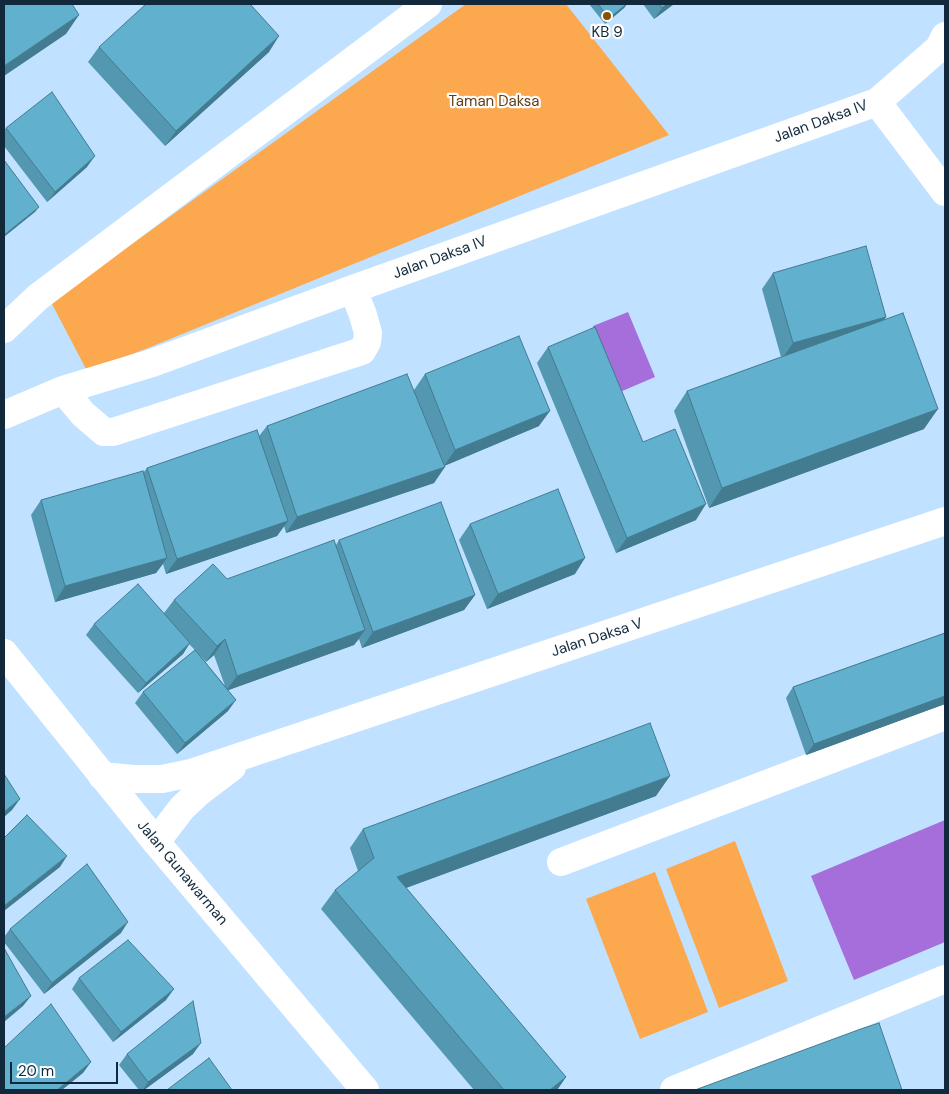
<!DOCTYPE html>
<style>
body{margin:0}
#map{position:relative;width:949px;height:1094px;overflow:hidden;background:#c0e1ff;font-family:"DM Sans",sans-serif}
canvas{display:block}
.frame{position:absolute;inset:0;border:5px solid #12293c;pointer-events:none}
.scale{position:absolute;left:10px;top:1062px;width:108px;height:22px;box-sizing:border-box;border:2px solid #12293c;border-top:0;padding-left:6px;font-size:15px;line-height:18px;white-space:nowrap;color:#12293c;-webkit-text-stroke:4px #fefefe;paint-order:stroke}
</style>
<div id="map">
<canvas width="949" height="1094"></canvas>
<div class="frame"></div>
<div class="scale">20 m</div>
</div>
<script>
const c = document.querySelector('canvas').getContext('2d');
c.lineJoin = 'round';
function fillPath(path, color) { c.fillStyle = color; c.fill(path, 'evenodd'); }
const toPath = rows => new Path2D(rows.map(r => 'M' + r).join(''));
function stroke(path, color, width, dash) { c.strokeStyle = color; c.lineWidth = width; c.lineCap = dash ? 'butt' : 'round'; c.setLineDash(dash || []); c.stroke(path); }
function label(font, color, halo, rows, align = 'center') {
  c.font = font + ' "DM Sans",sans-serif'; c.lineWidth = 4.5; c.setLineDash([]); c.textBaseline = 'middle'; c.strokeStyle = halo; c.fillStyle = color; for (const [text, x, y, turn = 0] of rows) {
    c.save(); c.translate(x, y); c.rotate((+turn || 0) * Math.PI / 180); c.textAlign = isNaN(turn) ? turn : align; if (halo) c.strokeText(text, 0, 0); c.fillText(text, 0, 0); c.restore();
  }
}
const green = toPath([
 [466,4,566,4,669,135,148,348,87,371,51,302],
 [735,841,788,981,719,1008,666,869],
 [655,872,708,1012,640,1039,586,899]
]);
const water = toPath([
 [628,312,655,377,620,392,593,326],
 [945,820,945,942,854,980,811,876]
]);
const minor = toPath([
 [877,102,945,192],
 [4,329,38,297,428,4],
 [63,390,83,414,104,432,113,432,362,351,367,342,368,333,363,315,353,289],
 [4,415,63,390,152,363,353,289,877,102,939,48,945,36],
 [102,776,134,779,162,779,191,773,945,521],
 [156,842,182,808,199,792,232,767],
 [561,862,945,716],
 [674,1090,945,979]
]);
const major = toPath([
 [4,653,156,842,365,1090]
]);
const wall = toPath([
 [589,4,627,4,624,8,605,24],
 [643,4,674,4,654,19],
 [99,47,269,52,165,146,88,62],
 [6,128,87,167,47,202,4,146,4,131],
 [773,273,886,317,884,320,924,429,709,508,674,411,687,391,781,357,762,289],
 [548,347,643,442,696,520,616,553,537,363],
 [425,374,539,426,444,466,434,483,286,533,284,526,277,536,166,574,163,564,156,573,55,602,31,515,41,500,143,473,147,468,259,436,267,426,414,390],
 [470,524,575,574,487,609,459,540],
 [339,540,475,595,464,610,362,648,359,639,354,645,228,690,228,711,177,754,135,703,143,692,195,650,189,644,183,654,138,693,86,635,94,624,164,613,174,600,227,579,336,545],
 [198,653,206,662,214,655,225,686],
 [945,633,945,704,806,755,786,698,793,687],
 [656,796,406,888,566,1077,557,1090,474,1090,321,909,335,890,358,871,350,848,363,829],
 [10,929,121,933,44,994,4,942,4,937],
 [79,978,166,1000,113,1042,72,989],
 [127,1054,193,1054,144,1090,139,1090,119,1065]
]);
const shadedWall = toPath([
 [627,4,624,8,605,24,609,18],
 [667,4,674,4,654,19,662,8],
 [79,15,66,34,4,76,4,66],
 [279,36,269,52,165,146,176,131],
 [95,156,87,167,47,202,55,192],
 [39,207,35,212,4,237,4,235],
 [886,317,875,333,782,359,793,343],
 [938,409,924,429,709,508,722,488],
 [550,411,539,426,444,466,455,450],
 [445,467,434,483,286,533,297,517],
 [706,504,696,520,616,553,627,538],
 [288,521,277,536,166,574,177,559],
 [167,558,156,573,55,602,65,586],
 [585,558,575,574,487,609,498,594],
 [475,595,464,610,362,648,373,632],
 [365,630,354,645,226,691,237,676],
 [225,639,214,655,206,662,217,646],
 [190,643,183,654,138,693,146,683],
 [945,696,945,704,806,755,814,744],
 [236,700,228,711,177,754,185,743],
 [670,776,656,796,384,896,397,877],
 [20,799,12,810,4,817,4,812],
 [67,856,60,867,4,911,4,906],
 [128,922,121,933,44,994,52,983],
 [174,989,166,1000,113,1042,121,1032],
 [31,996,23,1006,4,1022,4,1017],
 [201,1043,193,1054,144,1090,143,1090,148,1082],
 [91,1062,83,1073,62,1090,57,1090],
 [566,1077,557,1090,550,1090]
]);
const building = toPath([
 [4,4,72,4,79,15,4,66,4,4],
 [146,4,250,4,279,36,176,131,99,47,146,4],
 [598,4,627,4,609,18,598,4],
 [659,4,667,4,662,8,659,4],
 [52,92,95,156,55,192,6,128,52,92],
 [4,160,39,207,4,235,4,160],
 [866,246,886,317,793,343,773,273,866,246],
 [903,313,938,409,722,488,687,391,903,313],
 [595,327,643,442,675,429,706,504,627,538,548,347,595,327],
 [519,336,550,411,455,450,425,374,519,336],
 [407,374,445,467,297,517,267,426,407,374],
 [257,430,288,521,177,559,147,468,257,430],
 [143,471,167,558,65,586,41,500,143,471],
 [558,489,585,558,498,594,470,524,558,489],
 [441,502,475,595,373,632,339,540,441,502],
 [334,540,365,630,237,676,225,639,217,646,174,600,213,564,227,579,334,540],
 [138,584,190,643,146,683,94,624,138,584],
 [945,633,945,696,814,744,793,687,945,633],
 [195,650,236,700,185,743,143,692,195,650],
 [650,723,670,776,397,877,566,1077,550,1090,504,1090,335,890,374,858,363,829,650,723],
 [4,774,20,799,4,812,4,774],
 [27,815,67,856,4,906,4,838,27,815],
 [87,864,128,922,52,983,10,929,87,864],
 [128,940,174,989,121,1032,79,978,128,940],
 [4,948,31,996,4,1017,4,948],
 [193,1001,201,1043,148,1082,127,1054,193,1001],
 [51,1004,91,1062,57,1090,4,1090,4,1048,51,1004],
 [879,1023,902,1090,695,1090,858,1030,879,1023],
 [209,1058,232,1090,167,1090,209,1058]
]);
const markers = [
 [607,16,5,"#885001"]
];
const poiNames = [
 ["KB 9",607,33]
];
const parkNames = [
 ["Taman Daksa",494,102]
];
const streetNames = [
 ["Jalan Daksa IV",821,122,-20],
 ["Jalan Daksa IV",440,258,-20],
 ["Jalan Daksa V",597,638,-18],
 ["Jalan Gunawarman",182,873,50]
];
fillPath(green, '#fba84e');
fillPath(water, '#a56edb');
stroke(minor, '#fff', 28);
stroke(major, '#fff', 28);
fillPath(wall, '#5397b1');
fillPath(shadedWall, '#437b90');
fillPath(building, '#60b0ce');
stroke(building, '#437b90', 1);
for (const [x, y, r, color] of markers) { const dot = new Path2D(); dot.arc(x, y, r, 0, 2 * Math.PI); c.fillStyle = color; c.fill(dot); stroke(dot, '#fefefe', 2); }
label('15px', '#12293c', '#fefefe', poiNames);
label('15px', '#643e12', '#fefefe', parkNames);
label('15px', '#12293c', '#fefefe', streetNames);
</script>
